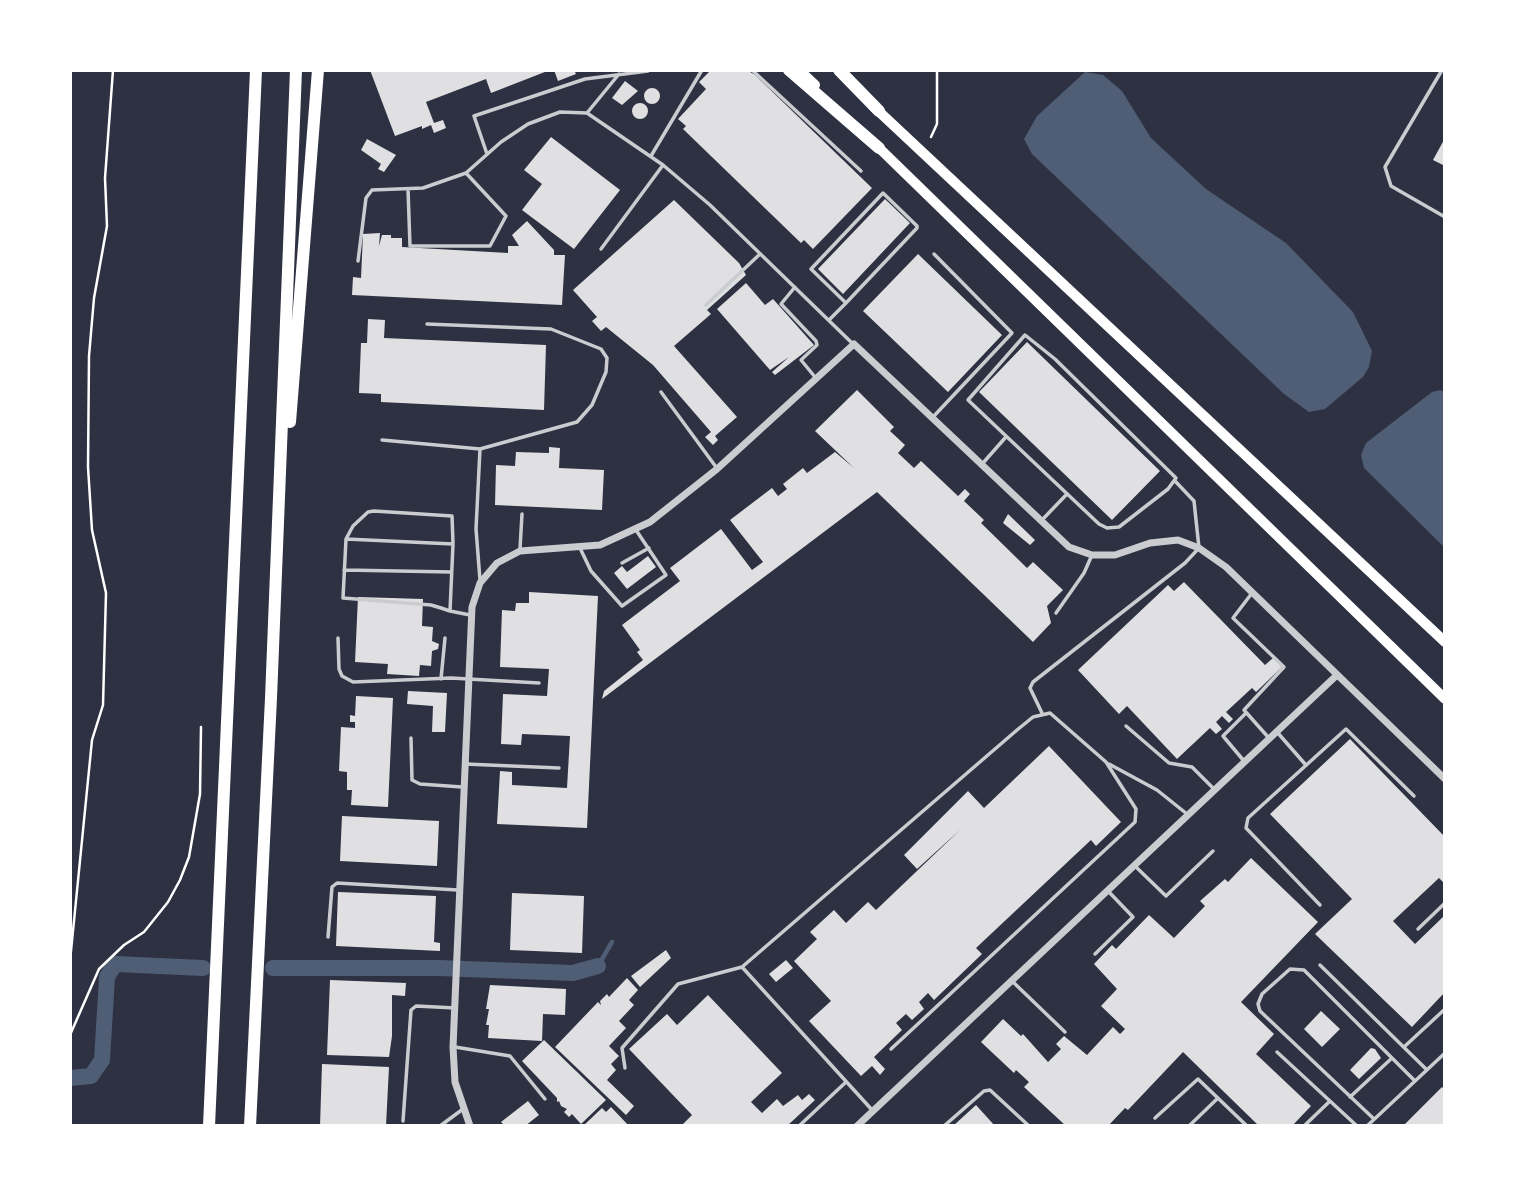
<!DOCTYPE html>
<style>
body{margin:0}
#map{position:relative;width:1515px;height:1196px;overflow:hidden;background:#2d3142;font-family:"Nunito Sans",sans-serif}
canvas{display:block}
.frame{position:absolute;inset:0;border:72px solid #fff;pointer-events:none}
</style>
<div id="map">
<canvas width="1515" height="1196"></canvas>
<div class="frame"></div>
</div>
<script>
const c = document.querySelector('canvas').getContext('2d');
c.lineJoin = 'round';
function fillPath(path, color) { c.fillStyle = color; c.fill(path, 'evenodd'); }
const toPath = rows => new Path2D(rows.map(r => 'M' + r).join(''));
function stroke(path, color, width, dash) { c.strokeStyle = color; c.lineWidth = width; c.lineCap = dash ? 'butt' : 'round'; c.setLineDash(dash || []); c.stroke(path); }
const water = toPath([
 [1085,72,1103,75,1122,91,1151,138,1206,189,1286,243,1353,312,1372,351,1369,367,1363,377,1325,409,1309,412,1284,394,1032,154,1024,139,1037,116],
 [1440,390,1445,392,1445,548,1364,468,1361,455,1366,443,1432,392]
]);
const stream = toPath([
 [598,966,612,942]
]);
const canal = toPath([
 [273,968,438,968,573,973,598,966],
 [70,1078,91,1076,102,1060,107,977,115,964,203,968]
]);
const building = toPath([
 [370,70,550,70,491,93,486,79,426,102,434,123,443,120,446,128,434,133,431,125,422,129,422,126,395,136],
 [554,70,574,70,576,74,558,81],
 [711,70,747,70,755,75,872,188,813,249,804,240,801,243,683,129,686,126,678,119,706,89,699,82],
 [625,81,638,91,622,105,612,98],
 '644 96a8 8 0 1 1 16 0a8 8 0 1 1-16 0Z',
 '632 111a8 8 0 1 1 16 0a8 8 0 1 1-16 0Z',
 [551,137,620,190,574,249,522,210,542,184,524,170],
 [1445,138,1445,166,1433,160],
 [367,139,396,155,384,172,378,169,381,164,361,150],
 [885,199,910,223,843,294,818,269],
 [674,200,739,263,746,275,707,310,711,314,674,346,737,417,715,436,718,440,713,445,705,437,711,432,653,365,606,327,601,331,592,321,597,317,573,290],
 [527,221,554,250,554,255,565,255,562,305,352,295,353,277,361,278,363,234,380,233,379,246,382,235,391,235,391,238,402,238,402,247,508,253,508,246,519,246,512,235],
 [918,254,1002,335,948,392,863,311],
 [746,283,765,305,773,299,814,345,775,375,772,372,789,357,770,370,717,309],
 [368,319,385,320,384,338,546,345,544,410,381,402,381,394,359,393,361,343,367,343],
 [1027,342,1160,471,1112,520,979,392],
 [857,390,894,427,890,431,905,445,898,453,914,468,921,461,958,496,965,489,970,494,964,501,984,520,981,523,1027,568,1033,562,1063,590,1047,606,1051,623,1033,642,877,492,602,699,604,691,643,660,637,652,640,650,622,625,680,581,670,568,721,529,752,570,763,562,730,520,772,488,778,496,787,489,783,484,803,468,807,473,835,452,854,468,815,431],
 [549,447,560,448,559,468,604,470,602,510,495,505,496,465,515,466,516,452,549,453],
 [1008,514,1035,540,1030,545,1003,523],
 [648,556,656,567,627,589,614,573,622,566,627,572],
 [1184,582,1265,665,1273,658,1282,667,1256,692,1252,688,1226,712,1233,719,1229,723,1222,716,1216,722,1222,729,1216,734,1210,728,1177,759,1127,706,1119,714,1078,670,1168,585,1174,591],
 [529,592,598,596,587,828,497,824,500,771,512,772,512,785,567,788,570,736,522,734,521,745,501,744,503,694,547,696,549,669,500,667,502,610,515,611,516,603,529,603],
 [358,597,423,599,422,626,433,627,432,641,439,644,438,649,432,651,431,666,420,665,419,676,387,674,388,664,355,662],
 [408,691,447,693,445,732,432,732,433,706,407,704],
 [356,696,393,698,388,807,351,805,352,790,347,790,347,772,339,771,341,727,355,728,355,722,350,722,350,715,355,716],
 [1350,739,1445,837,1445,884,1439,878,1393,921,1415,944,1445,915,1445,992,1412,1027,1315,934,1352,899,1270,814],
 [1049,746,1121,822,1096,846,1091,840,976,948,982,954,934,1000,928,993,919,1002,924,1009,912,1020,906,1014,896,1023,902,1030,874,1057,885,1069,880,1075,872,1066,861,1076,809,1021,831,1001,794,961,817,939,810,932,834,910,846,923,868,902,876,910,961,829,917,869,904,855,968,791,984,808],
 [342,816,439,821,437,866,340,861],
 [1251,858,1318,922,1241,1002,1274,1034,1256,1054,1311,1106,1292,1126,1259,1126,1183,1052,1128,1110,1125,1108,1108,1126,1066,1126,1024,1087,1029,1082,1016,1070,1014,1073,981,1042,1003,1019,1021,1036,1023,1034,1048,1062,1061,1049,1056,1044,1064,1036,1087,1055,1113,1027,1120,1034,1125,1029,1101,1006,1117,989,1094,964,1112,945,1116,949,1149,915,1174,938,1205,906,1200,901,1225,879,1228,882],
 [338,892,436,896,434,942,440,943,440,951,336,946],
 [512,893,584,896,582,953,510,950],
 [666,950,671,958,640,987,631,976],
 [786,960,793,968,776,982,769,974],
 [627,978,638,990,629,1000,634,1005,619,1021,626,1028,609,1046,619,1056,611,1064,616,1070,607,1080,634,1106,626,1115,555,1047,598,1002,601,1005,600,1001,607,994,609,997],
 [330,980,406,983,405,996,392,995,392,1036,389,1057,327,1055],
 [490,985,566,989,565,1015,543,1014,542,1041,488,1038,489,1025,486,1025,489,1009,486,1009],
 [708,995,782,1073,751,1102,762,1113,777,1099,783,1106,798,1095,802,1100,809,1094,815,1100,787,1126,681,1126,692,1115,629,1049,667,1014,677,1025],
 [1321,1011,1340,1029,1322,1047,1304,1029],
 [544,1040,606,1100,581,1124,572,1114,569,1117,564,1112,567,1109,561,1106,559,1101,557,1102,557,1098,522,1061],
 [1371,1048,1375,1049,1381,1058,1359,1079,1350,1070],
 [322,1064,389,1067,386,1126,320,1126],
 [1442,1087,1445,1090,1445,1126,1403,1126],
 [528,1101,539,1115,525,1126,505,1126,501,1122],
 [976,1105,995,1126,953,1126],
 [611,1107,629,1126,583,1126,602,1108,606,1112]
]);
const path = toPath([
 [931,137,937,124,937,70],
 [70,961,92,740,103,705,106,593,92,530,88,467,89,356,94,298,107,226,105,178,113,70],
 [70,1035,99,969,124,945,144,932,168,902,180,880,189,857,200,794,201,727]
]);
const service = toPath([
 [752,70,861,171],
 [1442,70,1385,167,1391,186,1445,217],
 [587,113,619,74],
 [487,154,474,116,585,79,648,71],
 [651,156,702,70],
 [408,189,410,246,490,246,506,216,466,173],
 [601,249,663,165],
 [358,261,366,198,372,190,423,188,466,173,501,142,528,124,560,112,587,113,663,165,710,205,852,343],
 [795,287,781,304,816,341,817,345,801,360,815,377],
 [706,305,760,254],
 [829,320,846,303,917,228,917,226,883,193,811,269,846,303],
 [1025,335,1055,359,1176,478,1168,489,1119,527,1107,528,1099,524,968,400,1025,335],
 [661,392,716,467],
 [933,417,1012,333,934,254],
 [382,440,480,449,577,422,592,405,606,372,607,358,601,349,551,329,427,324],
 [983,463,1005,438],
 [1042,520,1066,495],
 [346,539,353,526,368,512,374,511,452,516,453,543],
 [580,548,591,571,622,606,666,575,636,530],
 [520,549,522,514],
 [622,563,649,548],
 [344,570,451,572],
 [480,580,476,529,480,449],
 [1252,593,1233,618,1284,667,1244,710,1268,737],
 [450,611,453,544,346,539,343,598,431,605,441,608,450,611,470,615],
 [1056,613,1084,573,1092,555],
 [338,638,339,669,342,676,353,682,451,678,539,683],
 [441,679,445,638],
 [1042,713,1030,688,1033,682,1185,563,1199,548,1194,501,1175,481],
 [1126,726,1169,763,1192,767,1214,789],
 [1277,732,1305,764],
 [411,738,412,780,420,784,462,787],
 [1244,761,1223,736,1245,714],
 [465,764,559,768],
 [1109,764,1157,790,1187,814],
 [1135,866,1166,896,1213,851],
 [1320,905,1246,828,1248,818,1346,729,1414,796],
 [1418,929,1445,903],
 [328,937,332,887,337,883,458,890],
 [1095,954,1133,917,1108,891],
 [1320,965,1427,1070],
 [1012,981,1065,1032],
 [455,1047,510,1056,545,1099],
 [1404,1047,1445,1009],
 [1277,1052,1357,1126],
 [625,1068,622,1048,678,984,742,967],
 [1350,1097,1392,1058],
 [873,1111,742,967,1017,730,1033,717,1050,713,1106,762,1136,809,1135,822,891,1049],
 [1155,1118,1198,1079,1247,1126],
 [1374,1119,1260,1011,1258,1004,1262,994,1290,969,1304,970,1415,1081],
 [403,1121,411,1010,416,1006,455,1008],
 [440,1126,463,1109],
 [799,1126,846,1082],
 [944,1126,984,1091,990,1090,1029,1126],
 [1189,1126,1218,1098],
 [1304,1126,1330,1101],
 [1367,1126,1445,1053]
]);
const minor = toPath([
 [470,1126,455,1082,453,1047,472,607,480,583,497,563,520,551,600,545,650,522,717,469,854,344,1069,547,1092,555,1115,555,1150,543,1178,540,1199,548,1226,567,1445,779],
 [857,1126,1337,675]
]);
const primary = toPath([
 [799,70,815,85],
 [873,106,1445,642],
 [874,143,1445,699]
]);
const motorway = toPath([
 [789,70,879,148],
 [839,70,879,111],
 [290,422,318,70],
 [209,1126,256,70],
 [250,1126,271,698,296,70]
]);
fillPath(water, '#4f5d75');
stroke(stream, '#4f5d75', 4.5);
stroke(canal, '#4f5d75', 16);
fillPath(building, '#e0e0e3');
stroke(path, '#fff', 2.5);
stroke(service, '#caccd0', 3.5);
stroke(minor, '#caccd0', 7);
stroke(primary, '#fff', 10);
stroke(motorway, '#fff', 12);
</script>
